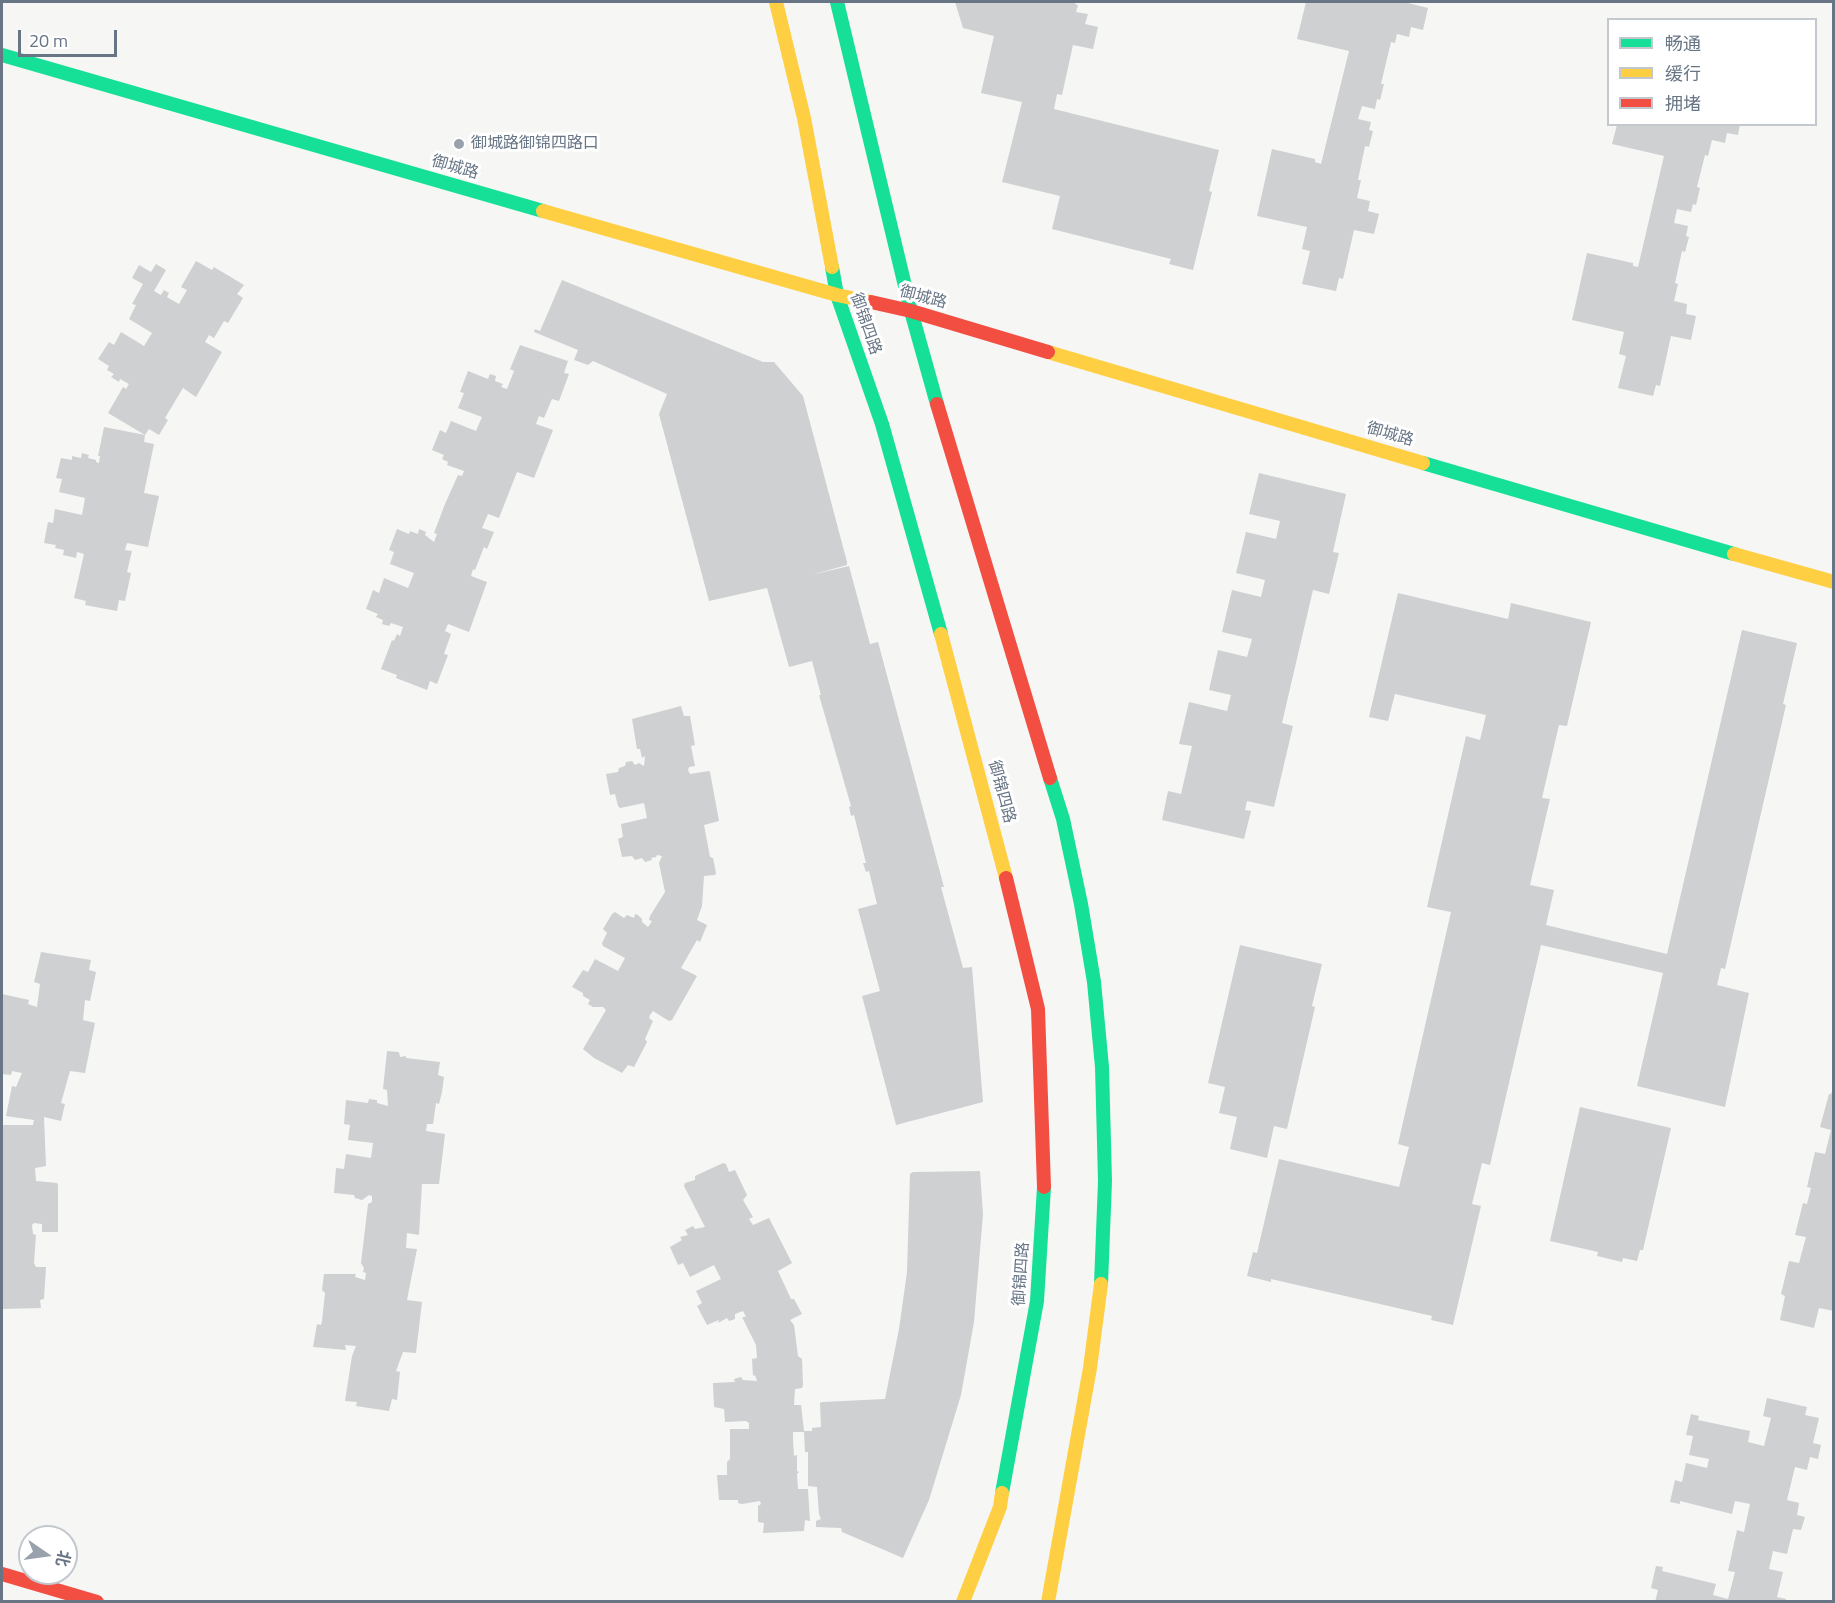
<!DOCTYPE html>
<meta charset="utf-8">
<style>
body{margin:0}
#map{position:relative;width:1835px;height:1603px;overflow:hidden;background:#f6f6f5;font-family:"Titillium Web","Noto Sans SC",sans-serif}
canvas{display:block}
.frame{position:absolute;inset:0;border:3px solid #677585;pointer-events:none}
.legend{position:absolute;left:1607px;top:18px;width:210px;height:108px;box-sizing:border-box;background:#fff;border:2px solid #c2c8ce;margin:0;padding:8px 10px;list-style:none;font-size:18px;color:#677585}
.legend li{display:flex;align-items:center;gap:12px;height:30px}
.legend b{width:30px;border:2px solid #c2c8ce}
.north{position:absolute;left:18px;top:1525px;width:60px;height:60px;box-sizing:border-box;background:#fff;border:2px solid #c2c8ce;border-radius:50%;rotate:103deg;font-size:16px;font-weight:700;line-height:24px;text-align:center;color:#677585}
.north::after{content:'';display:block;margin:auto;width:21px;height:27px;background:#99a2ac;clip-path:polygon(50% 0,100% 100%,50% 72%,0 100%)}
.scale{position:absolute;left:18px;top:30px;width:99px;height:27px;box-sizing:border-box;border:3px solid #677585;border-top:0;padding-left:8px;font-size:18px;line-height:21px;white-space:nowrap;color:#677585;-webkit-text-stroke:4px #fff;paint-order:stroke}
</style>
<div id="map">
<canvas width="1835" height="1603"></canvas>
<div class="frame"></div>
<ul class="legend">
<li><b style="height:8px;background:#16e098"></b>畅通</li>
<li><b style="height:8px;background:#ffcf43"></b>缓行</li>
<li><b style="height:8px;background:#f24e42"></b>拥堵</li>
</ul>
<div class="north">北</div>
<div class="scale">20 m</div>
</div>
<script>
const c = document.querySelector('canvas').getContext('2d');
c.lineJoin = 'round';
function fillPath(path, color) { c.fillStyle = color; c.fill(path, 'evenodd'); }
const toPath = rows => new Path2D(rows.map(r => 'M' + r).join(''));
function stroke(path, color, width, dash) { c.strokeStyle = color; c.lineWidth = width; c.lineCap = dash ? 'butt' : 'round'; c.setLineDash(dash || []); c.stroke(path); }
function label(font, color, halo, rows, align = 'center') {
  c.font = font + ' "Titillium Web","Noto Sans SC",sans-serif'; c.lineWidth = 6; c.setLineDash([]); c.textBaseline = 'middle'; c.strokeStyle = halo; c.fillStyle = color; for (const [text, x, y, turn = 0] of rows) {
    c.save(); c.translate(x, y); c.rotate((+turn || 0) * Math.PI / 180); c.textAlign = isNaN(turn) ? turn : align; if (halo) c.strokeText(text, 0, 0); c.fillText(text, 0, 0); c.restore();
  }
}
const building = toPath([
 [955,2,1076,2,1075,4,1078,5,1076,12,1088,14,1085,24,1098,27,1093,49,1073,45,1062,95,1057,94,1054,109,1219,150,1209,191,1212,192,1193,270,1169,264,1171,259,1052,229,1060,196,1002,182,1022,102,981,93,994,36,963,28],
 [1306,2,1409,2,1408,3,1428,8,1423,30,1411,27,1409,37,1397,34,1395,43,1391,42,1381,84,1384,84,1380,100,1377,99,1375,109,1362,106,1358,119,1371,122,1369,130,1373,131,1369,147,1365,146,1358,180,1361,180,1357,198,1370,201,1368,211,1379,214,1374,234,1354,230,1343,279,1339,278,1336,291,1302,284,1310,251,1302,249,1307,227,1257,216,1272,149,1315,159,1315,162,1321,164,1349,51,1297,39],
 [1740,124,1738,135,1727,133,1725,143,1712,140,1708,156,1705,155,1697,187,1700,188,1696,205,1693,204,1691,212,1677,209,1674,223,1688,226,1686,236,1689,237,1685,252,1682,251,1675,283,1678,284,1674,301,1687,304,1686,314,1696,316,1691,340,1671,336,1660,386,1656,385,1653,396,1618,388,1626,356,1619,354,1624,332,1572,320,1587,253,1633,263,1633,266,1638,267,1664,156,1612,144,1617,125],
 [196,261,212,270,214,267,244,285,237,294,243,298,228,323,224,321,214,338,209,335,205,342,222,352,196,397,183,388,165,418,168,420,159,435,149,429,145,435,108,413,123,387,126,389,129,384,120,379,119,382,111,377,114,374,107,370,109,366,98,359,109,342,114,345,121,332,144,346,152,333,129,319,136,305,132,304,143,284,132,278,139,265,151,272,156,264,166,270,154,291,161,295,164,290,169,293,167,297,179,304,187,290,181,287],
 [562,280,763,362,774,362,803,396,847,562,847,565,811,575,849,566,870,644,878,642,944,887,941,887,963,968,972,967,983,1102,896,1125,862,996,880,991,858,909,877,904,869,871,866,872,863,863,866,863,854,815,851,816,849,807,851,806,819,695,821,695,812,661,789,667,767,588,709,601,659,414,667,394,593,361,588,365,574,360,578,350,534,332,535,329,540,331],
 [520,345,568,361,564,373,569,374,559,401,552,399,544,418,539,416,536,424,553,430,534,478,517,472,499,518,488,514,482,528,494,532,487,549,484,547,475,570,473,569,471,576,487,582,469,632,448,624,445,631,451,634,444,654,448,655,437,684,430,681,427,690,396,678,397,675,381,669,392,640,394,641,397,634,400,636,403,627,391,623,389,626,382,624,383,620,376,617,378,614,366,609,373,590,379,593,384,578,408,588,414,573,390,564,394,552,389,550,397,529,409,534,410,531,418,534,419,529,426,532,425,535,434,542,437,534,434,533,445,504,458,475,462,476,464,471,447,465,448,462,442,459,444,455,432,450,440,430,446,433,451,421,476,431,482,417,458,408,464,393,460,392,468,371,488,379,490,374,496,376,495,381,503,384,501,387,507,389,514,371,510,369],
 [104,427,145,435,144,442,154,444,144,493,159,496,148,547,127,543,125,550,132,551,127,572,131,573,125,601,119,600,117,611,85,605,86,601,74,598,84,554,77,552,76,558,63,555,64,550,55,548,56,545,44,543,48,522,53,523,55,509,82,515,85,498,59,492,62,479,56,478,61,458,72,460,72,456,81,458,82,453,89,455,88,458,96,460,96,462,99,463,100,456,98,456],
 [1259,473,1346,494,1333,552,1339,553,1329,594,1313,590,1282,723,1293,726,1274,807,1247,801,1245,810,1251,811,1244,839,1162,820,1168,791,1181,794,1192,746,1179,744,1189,702,1227,711,1231,695,1209,690,1218,650,1247,657,1252,639,1222,632,1232,590,1261,597,1265,580,1236,573,1246,532,1276,539,1280,521,1249,514],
 [1398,593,1508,619,1511,603,1591,622,1567,726,1559,725,1542,798,1550,799,1530,885,1554,890,1546,925,1667,954,1742,630,1797,643,1783,704,1786,705,1725,969,1721,968,1717,985,1749,993,1725,1107,1637,1086,1663,973,1541,945,1490,1165,1482,1163,1472,1204,1481,1206,1453,1325,1431,1320,1432,1316,1271,1279,1271,1282,1247,1276,1253,1252,1257,1253,1279,1159,1399,1187,1409,1147,1398,1144,1451,912,1427,907,1466,736,1480,740,1486,715,1395,694,1388,721,1369,717],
 [681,706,684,716,690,716,695,745,691,746,695,766,689,767,688,770,690,774,709,771,710,772,719,821,704,825,710,857,713,858,716,873,715,875,704,876,702,906,697,920,707,925,700,942,697,940,681,968,697,976,672,1020,669,1021,653,1011,650,1015,649,1018,653,1021,645,1039,647,1042,634,1067,628,1065,622,1073,594,1058,583,1049,606,1010,603,1007,593,1007,588,1004,590,1000,583,996,583,993,572,987,583,970,588,972,595,959,618,971,625,958,603,946,602,943,607,933,603,929,612,914,615,912,624,918,627,915,634,918,635,914,638,915,642,919,642,922,648,927,652,921,649,920,650,916,665,892,659,863,662,856,657,855,656,857,651,858,652,860,645,862,642,858,635,860,632,856,622,857,618,839,623,837,621,824,647,818,644,803,620,808,618,806,615,794,610,795,606,774,618,772,619,768,625,766,626,762,632,761,635,765,639,763,644,766,645,756,642,758,640,749,637,749,632,719],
 [1240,945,1322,964,1312,1006,1315,1007,1287,1129,1274,1126,1267,1158,1230,1149,1237,1117,1219,1113,1225,1087,1208,1083],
 [41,952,91,960,89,970,96,972,90,1001,85,1000,83,1020,95,1023,85,1073,70,1071,61,1103,65,1104,61,1121,44,1117,46,1166,35,1168,36,1181,57,1183,58,1185,58,1232,42,1232,42,1224,34,1223,32,1225,33,1234,36,1235,34,1263,36,1267,46,1267,44,1299,40,1300,41,1308,2,1309,2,1125,33,1125,34,1120,6,1116,12,1086,16,1087,22,1073,12,1071,11,1075,2,1074,2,994,29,1000,28,1004,37,1007,40,984,34,982],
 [387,1051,399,1052,400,1057,406,1056,406,1058,440,1062,438,1075,444,1077,442,1092,439,1104,436,1103,433,1124,427,1124,426,1131,445,1134,439,1184,422,1184,419,1235,407,1233,406,1248,417,1249,407,1300,422,1302,416,1353,403,1352,396,1371,400,1372,397,1400,392,1399,389,1411,356,1406,357,1402,345,1401,352,1356,356,1346,345,1345,346,1350,313,1347,317,1324,321,1325,322,1321,325,1293,322,1290,324,1274,356,1274,355,1277,365,1280,366,1273,363,1272,364,1268,361,1263,368,1204,372,1202,372,1196,369,1195,362,1200,355,1198,354,1195,334,1193,336,1168,344,1169,346,1154,371,1158,373,1143,348,1140,350,1125,344,1124,346,1100,368,1103,369,1099,377,1100,377,1103,388,1106,387,1090,383,1089],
 [1833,1089,1834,1311,1819,1308,1814,1328,1780,1320,1785,1296,1781,1294,1789,1261,1799,1263,1806,1237,1795,1235,1803,1203,1807,1204,1811,1188,1807,1187,1815,1152,1825,1154,1831,1130,1820,1127,1829,1094,1831,1094],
 [1580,1107,1671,1128,1643,1250,1640,1250,1637,1261,1623,1258,1622,1262,1597,1256,1598,1252,1550,1241],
 [723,1163,726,1164,729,1172,735,1170,747,1195,743,1200,753,1217,749,1219,753,1225,769,1218,792,1263,778,1271,791,1299,794,1299,802,1314,790,1320,794,1325,798,1356,802,1359,803,1385,802,1388,795,1389,794,1405,801,1405,804,1431,812,1431,812,1428,821,1427,820,1403,822,1402,885,1399,899,1329,907,1272,910,1174,913,1172,980,1171,983,1214,974,1322,961,1395,929,1500,903,1558,842,1532,841,1528,816,1527,816,1521,821,1519,819,1514,817,1487,808,1486,808,1452,805,1452,804,1432,793,1432,793,1440,794,1456,797,1455,797,1471,799,1472,797,1474,798,1489,808,1489,810,1521,805,1520,804,1531,763,1533,764,1523,758,1522,758,1506,761,1504,760,1501,742,1504,738,1503,738,1500,719,1500,717,1475,727,1475,727,1462,730,1459,730,1429,749,1429,749,1423,746,1421,725,1422,724,1409,714,1407,713,1383,735,1382,734,1379,741,1377,743,1380,757,1381,755,1375,753,1376,752,1359,757,1358,756,1345,742,1317,746,1317,743,1311,735,1314,735,1319,729,1321,727,1318,718,1323,719,1320,707,1325,697,1306,702,1303,696,1291,721,1279,714,1265,690,1277,683,1263,678,1265,670,1247,682,1240,680,1237,688,1235,685,1230,693,1226,695,1229,705,1227,684,1186,685,1183,695,1180,695,1176],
 [1767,1398,1807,1407,1805,1415,1819,1418,1813,1443,1821,1445,1818,1459,1810,1457,1807,1470,1795,1467,1787,1500,1799,1503,1797,1515,1805,1517,1801,1530,1793,1529,1787,1554,1773,1551,1769,1569,1783,1572,1777,1597,1786,1599,1785,1602,1655,1602,1658,1590,1651,1588,1656,1566,1663,1567,1662,1571,1716,1584,1713,1595,1728,1599,1735,1572,1728,1571,1737,1530,1744,1532,1750,1504,1735,1501,1732,1514,1680,1501,1680,1504,1670,1502,1675,1480,1682,1482,1686,1463,1707,1468,1709,1459,1689,1455,1693,1436,1686,1435,1691,1414,1699,1416,1698,1420,1750,1431,1748,1442,1764,1446,1771,1418,1763,1416]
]);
const fast = toPath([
 [837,2,911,311,937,404],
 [2,55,543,211],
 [832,267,837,295,882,424,941,634],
 [1423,463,1734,554],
 [1050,778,1063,819,1081,904,1094,982,1102,1067,1105,1181,1101,1284],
 [1002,1493,1037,1301,1044,1187]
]);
const slow = toPath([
 [776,2,804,118,832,267],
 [543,211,837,295,871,302],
 [1048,352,1423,463],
 [1734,554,1834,582],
 [941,634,1006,878],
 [963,1602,1000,1507,1002,1493],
 [1048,1602,1090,1368,1101,1284]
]);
const jam = toPath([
 [871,302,911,311,1048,352],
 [937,404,1050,778],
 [1006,878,1038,1009,1044,1187],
 [2,1574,97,1602]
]);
const markers = [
 [459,144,6,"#99a2ac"]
];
const poiNames = [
 ["御城路御锦四路口",471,144]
];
const streetNames = [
 ["御城路",455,168,16],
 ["御城路",923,298,15],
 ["御锦四路",865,324,71],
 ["御城路",1390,435,16],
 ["御锦四路",1001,792,75],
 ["御锦四路",1022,1274,-86]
];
fillPath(building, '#ced0d1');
stroke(fast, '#16e098', 14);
stroke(slow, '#ffcf43', 14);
stroke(jam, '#f24e42', 14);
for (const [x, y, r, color] of markers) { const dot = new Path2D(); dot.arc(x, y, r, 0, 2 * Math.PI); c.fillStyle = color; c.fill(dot); stroke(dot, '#fff', 2); }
label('16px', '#677585', '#fff', poiNames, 'left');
label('16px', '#677585', '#fff', streetNames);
</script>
